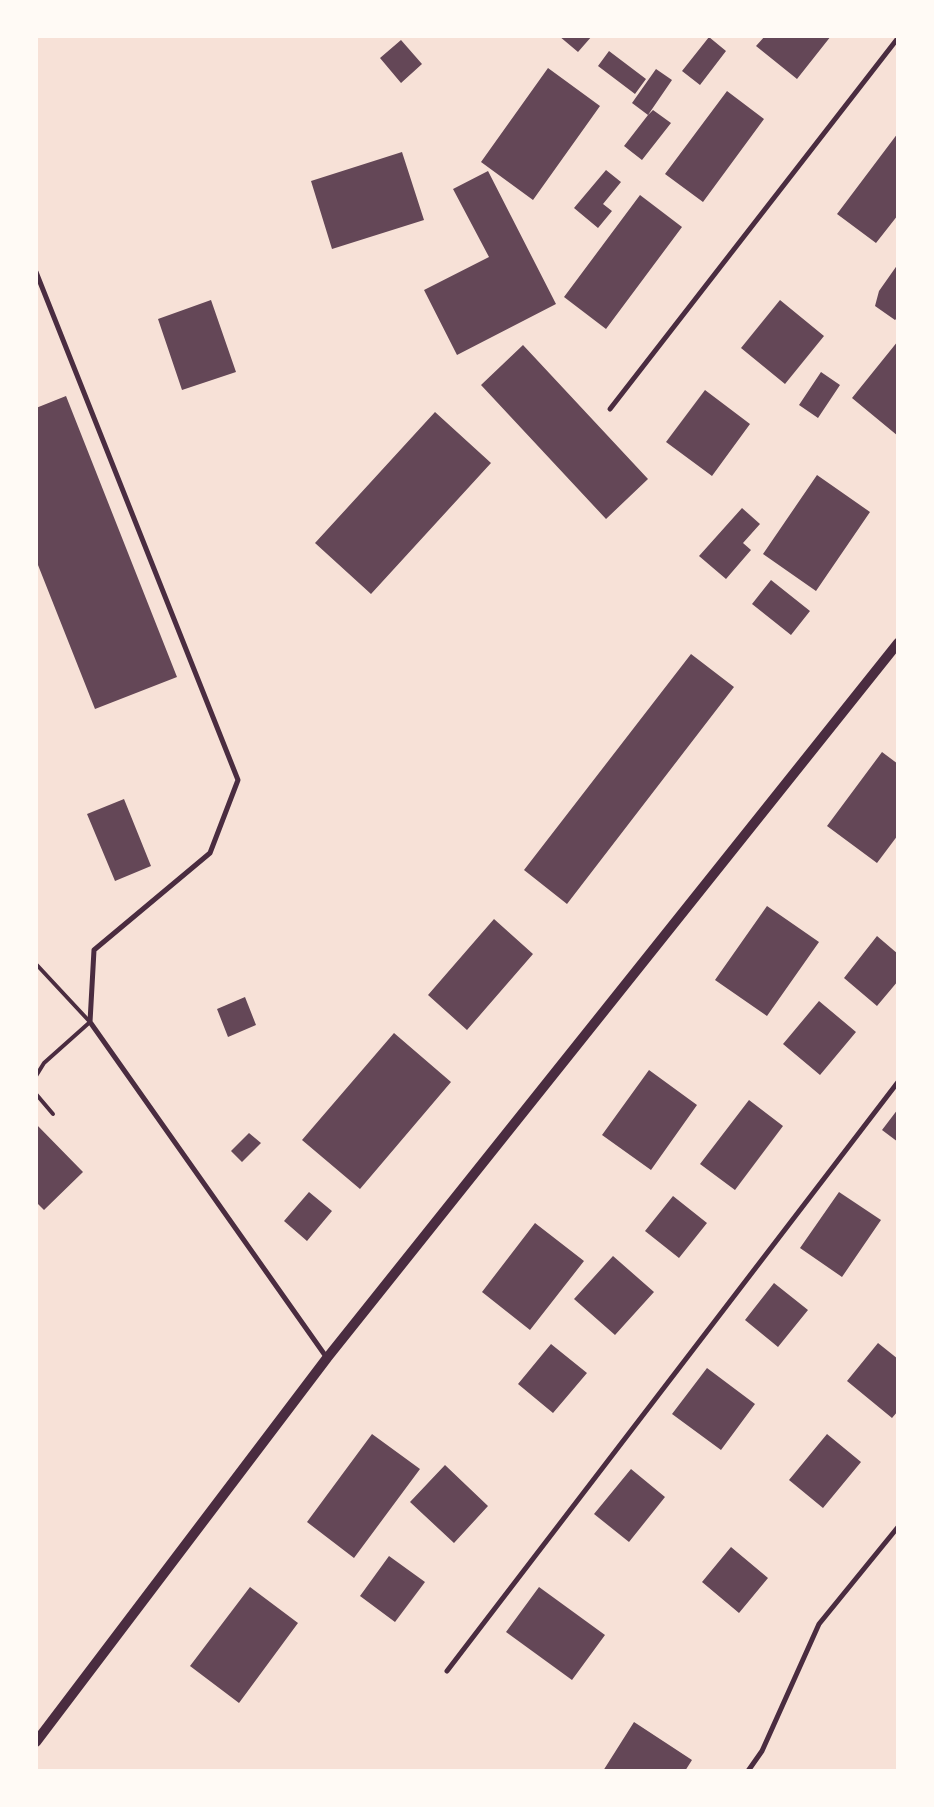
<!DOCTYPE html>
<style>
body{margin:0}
#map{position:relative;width:934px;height:1807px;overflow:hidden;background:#f7e1d7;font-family:Manrope,sans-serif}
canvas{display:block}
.frame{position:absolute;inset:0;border:38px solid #fffaf5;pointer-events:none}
</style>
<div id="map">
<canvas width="934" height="1807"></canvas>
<div class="frame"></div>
</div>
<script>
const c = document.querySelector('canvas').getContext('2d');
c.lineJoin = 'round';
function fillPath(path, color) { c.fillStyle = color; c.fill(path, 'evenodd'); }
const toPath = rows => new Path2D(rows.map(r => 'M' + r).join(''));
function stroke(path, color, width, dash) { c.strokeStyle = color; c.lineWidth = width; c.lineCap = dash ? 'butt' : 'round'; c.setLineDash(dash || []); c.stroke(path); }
const building = toPath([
 [559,36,592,36,578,52],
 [765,36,831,36,797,79,756,46],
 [709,37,726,51,700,85,682,71],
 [401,40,422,64,401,83,380,58],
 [609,51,646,79,635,94,598,66],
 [548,68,600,106,533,200,481,162],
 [656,69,672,80,648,115,653,110,671,123,642,160,624,146,648,115,632,103],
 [727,91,764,119,703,202,665,174],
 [898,133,898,215,876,243,837,214],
 [402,152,424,220,332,249,311,181],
 [606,170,621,182,603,204,612,211,598,228,574,208],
 [488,171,556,304,457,355,424,290,489,257,453,189],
 [640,195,682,227,606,329,564,297],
 [898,264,898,317,895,320,875,306,879,291],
 [211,300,236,372,182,390,158,319],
 [780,300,824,336,785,384,741,348],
 [898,341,898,436,852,398],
 [523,345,648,479,606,519,481,385],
 [821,372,840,385,818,418,799,405],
 [705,390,750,424,712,476,666,442],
 [66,396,177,677,95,709,36,560,36,408],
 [435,412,491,463,371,594,315,543],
 [817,475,870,512,816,591,763,554],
 [742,508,760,524,743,543,751,550,726,579,699,556],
 [771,580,810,611,791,635,752,604],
 [691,654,734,687,567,904,524,870],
 [882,752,898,764,898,835,877,863,827,826],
 [124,799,151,866,115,881,87,814],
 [767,906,819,942,767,1016,715,980],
 [494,919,533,954,467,1030,428,995],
 [877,936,898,954,898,981,877,1006,844,978],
 [245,997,256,1025,228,1037,217,1009],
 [819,1001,856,1032,820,1075,783,1044],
 [394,1033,451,1082,360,1189,302,1140],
 [649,1070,697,1105,651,1170,602,1135],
 [749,1100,783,1126,735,1190,700,1164],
 [898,1109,898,1142,882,1130],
 [36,1124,83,1172,44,1210,36,1202],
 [249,1133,261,1143,242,1162,231,1151],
 [309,1192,332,1211,307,1241,284,1221],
 [839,1192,881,1220,842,1277,800,1248],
 [673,1196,707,1223,679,1258,645,1231],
 [535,1223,584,1261,530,1330,482,1292],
 [613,1256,654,1292,615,1335,574,1299],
 [774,1283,808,1310,778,1347,745,1320],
 [878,1343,898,1359,898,1411,892,1418,847,1381],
 [551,1344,587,1373,553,1413,518,1384],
 [707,1368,755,1404,721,1450,672,1414],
 [372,1434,420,1469,354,1558,307,1522],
 [827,1434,861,1462,823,1508,789,1480],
 [445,1465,488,1506,454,1543,410,1502],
 [631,1469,665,1497,629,1542,594,1514],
 [731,1547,768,1578,739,1613,702,1582],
 [389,1556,425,1582,395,1622,360,1596],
 [250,1587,298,1623,239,1703,190,1666],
 [539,1587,605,1635,572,1680,506,1632],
 [634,1722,692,1760,685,1771,603,1771]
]);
const service = toPath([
 [36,964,90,1022,44,1063,36,1076],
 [36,1094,53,1114]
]);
const minor = toPath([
 [36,272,238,780,210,853,94,950,90,1022,327,1358],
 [610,409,898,38],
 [447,1671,898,1082],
 [748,1771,762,1751,819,1624,898,1527]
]);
const secondary = toPath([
 [36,1742,327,1358,898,643]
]);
fillPath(building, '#644757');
stroke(service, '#4a2c40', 4);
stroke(minor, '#4a2c40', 5);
stroke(secondary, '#4a2c40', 10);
</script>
